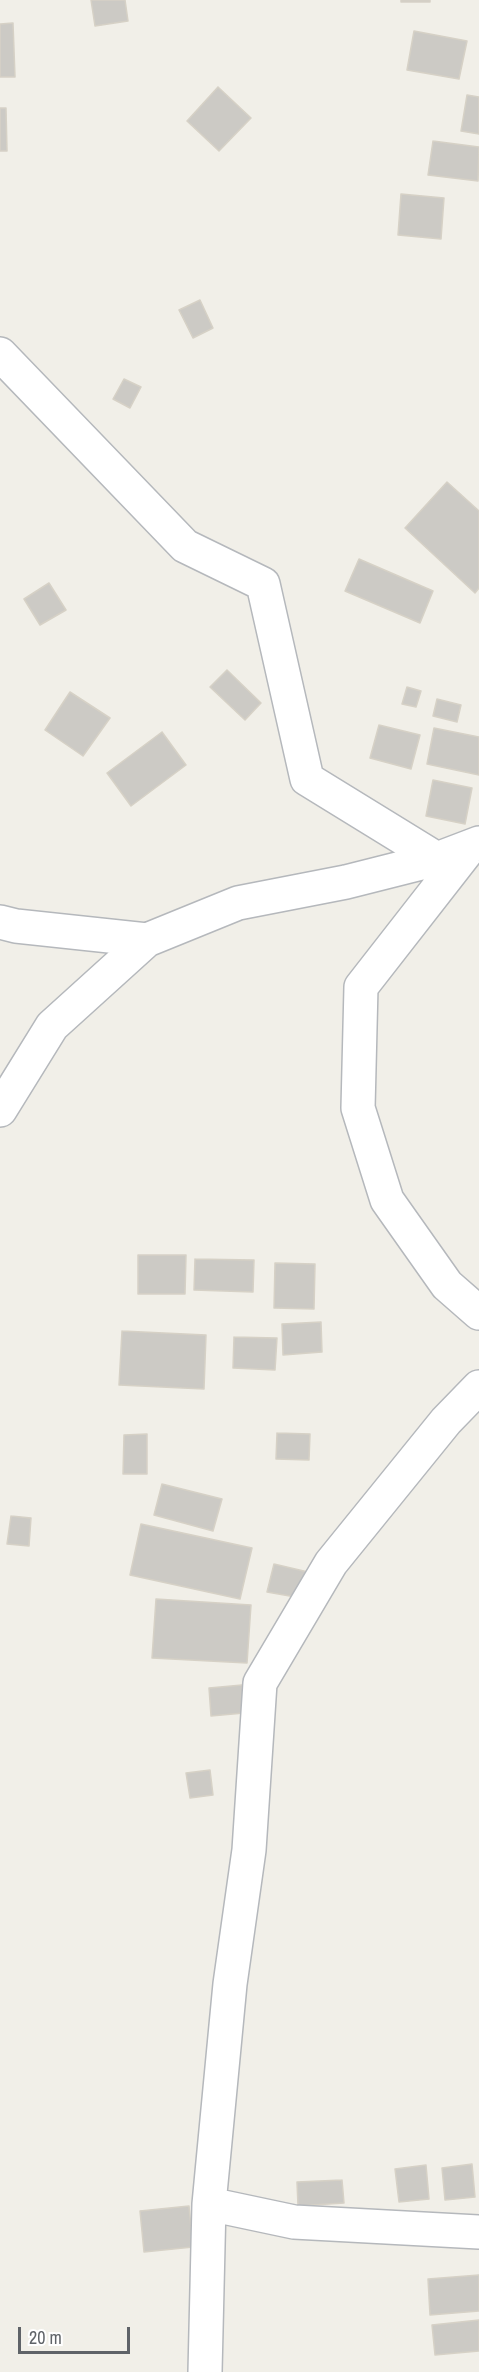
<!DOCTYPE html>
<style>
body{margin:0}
#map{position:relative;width:479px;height:2372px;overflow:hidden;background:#f1efe8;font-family:"Archivo Narrow",sans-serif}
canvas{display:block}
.scale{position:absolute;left:18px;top:2327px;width:112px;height:27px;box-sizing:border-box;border:3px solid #5f6368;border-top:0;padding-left:8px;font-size:18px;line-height:21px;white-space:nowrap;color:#5f6368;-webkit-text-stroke:4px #fff;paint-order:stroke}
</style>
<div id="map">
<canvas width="479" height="2372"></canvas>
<div class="scale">20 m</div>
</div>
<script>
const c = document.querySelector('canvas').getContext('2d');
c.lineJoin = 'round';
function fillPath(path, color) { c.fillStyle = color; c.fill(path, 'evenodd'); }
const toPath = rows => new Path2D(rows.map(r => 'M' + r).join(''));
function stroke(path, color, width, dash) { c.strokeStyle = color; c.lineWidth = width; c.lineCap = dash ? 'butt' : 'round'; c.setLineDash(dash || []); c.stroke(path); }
const building = toPath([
 [91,0,125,0,128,21,95,26,91,0],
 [401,0,430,0,430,2,401,2,401,0],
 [13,23,15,77,0,77,0,24,13,23],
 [414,31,467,41,459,79,407,70,414,31],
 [218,87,251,118,219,151,187,121,218,87],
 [467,95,479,97,479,134,461,131,467,95],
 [0,108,6,108,7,151,0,151,0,108],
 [433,141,479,147,478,181,428,175,433,141],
 [401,194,444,198,441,239,398,235,401,194],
 [200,300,213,328,193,338,179,310,200,300],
 [124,379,141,387,130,408,113,399,124,379],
 [447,482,479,511,479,588,475,593,405,528,447,482],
 [359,559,433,591,420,623,345,591,359,559],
 [49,583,66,610,40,625,24,599,49,583],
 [227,670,261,703,245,720,210,687,227,670],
 [407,687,421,691,416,707,402,704,407,687],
 [70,692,110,718,83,756,45,730,70,692],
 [437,699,461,705,457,722,433,716,437,699],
 [379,725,420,735,411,769,370,758,379,725],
 [434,728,479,737,479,775,427,764,434,728],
 [162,732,186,765,131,806,107,773,162,732],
 [433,780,472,788,465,824,426,816,433,780],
 [138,1255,186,1255,185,1294,138,1294,138,1255],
 [195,1259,254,1260,253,1292,194,1290,195,1259],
 [275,1263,315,1264,314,1309,274,1308,275,1263],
 [321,1322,322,1352,283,1355,282,1324,321,1322],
 [122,1331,206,1335,204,1389,119,1385,122,1331],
 [234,1337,277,1338,275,1370,233,1368,234,1337],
 [277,1433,310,1434,309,1460,276,1459,277,1433],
 [147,1434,147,1474,123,1474,124,1435,147,1434],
 [162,1484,222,1499,213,1531,154,1515,162,1484],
 [11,1516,31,1518,29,1546,7,1544,11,1516],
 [141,1524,252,1548,240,1599,130,1575,141,1524],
 [274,1564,308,1572,301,1598,267,1592,274,1564],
 [156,1599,251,1605,247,1663,152,1658,156,1599],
 [242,1685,244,1713,211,1716,209,1688,242,1685],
 [210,1770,213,1795,190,1798,186,1773,210,1770],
 [472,2164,475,2197,445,2200,442,2168,472,2164],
 [426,2165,429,2199,399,2202,395,2169,426,2165],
 [342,2180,344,2203,298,2206,297,2182,342,2180],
 [189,2206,193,2247,144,2252,140,2211,189,2206],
 [479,2275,479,2311,430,2315,428,2279,479,2275],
 [479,2320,479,2351,435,2355,432,2325,479,2320]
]);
const minor = toPath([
 [0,354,185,546,263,584,307,779,437,859],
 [471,846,361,987,358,1108,387,1200,447,1285,479,1313],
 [0,922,16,926,147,940],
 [0,1110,52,1026,147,940,238,903,346,882,437,859,479,843],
 [209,2204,294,2222,479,2232],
 [205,2372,209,2204,230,1984,249,1850,260,1683,331,1563,446,1421,479,1387]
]);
fillPath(building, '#cccac5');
stroke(building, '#d6d1c6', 1.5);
stroke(minor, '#b5b8bc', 36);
stroke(minor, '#fff', 33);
</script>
